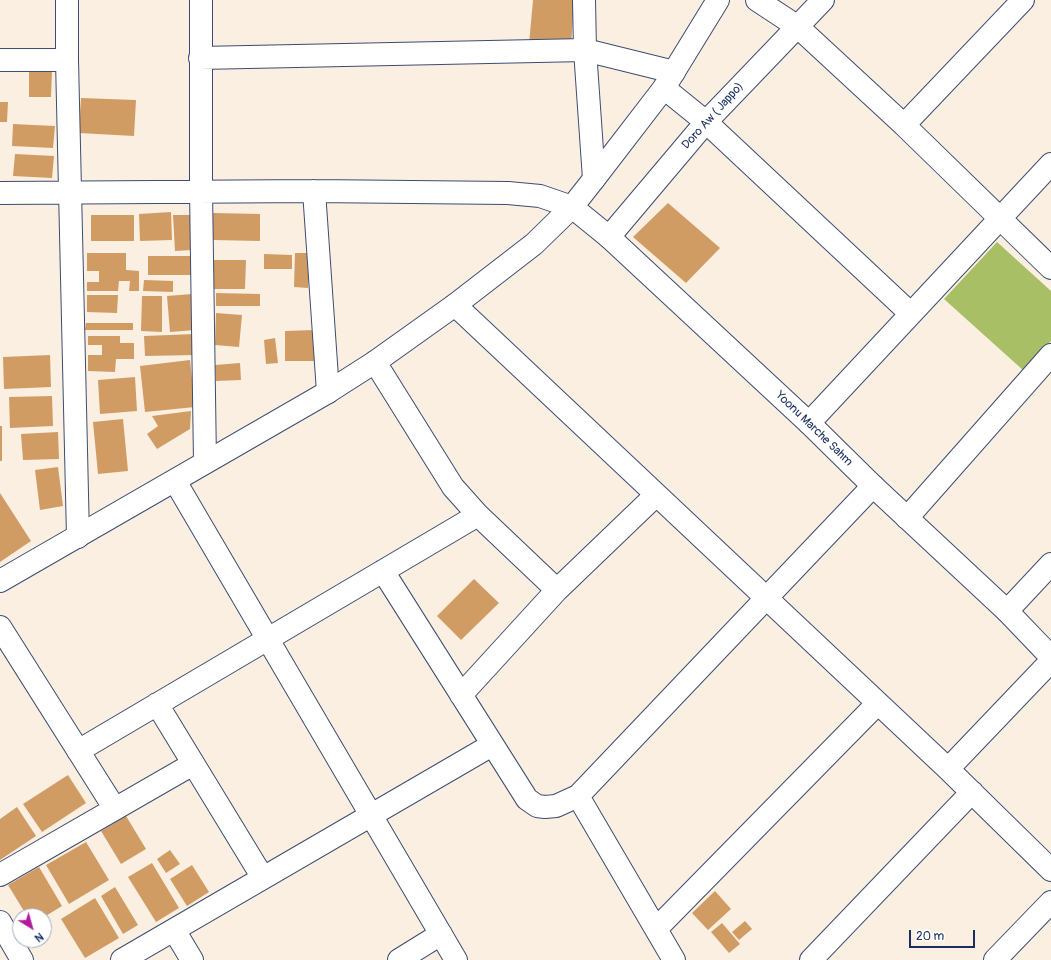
<!DOCTYPE html>
<style>
body{margin:0}
#map{position:relative;width:1051px;height:960px;overflow:hidden;background:#faefe1;font-family:Pangolin,sans-serif}
canvas{display:block}
.north{position:absolute;left:12px;top:908px;width:40px;height:40px;box-sizing:border-box;background:#fff;border:1px solid #a4acbf;border-radius:50%;rotate:143deg;font-size:11px;font-weight:700;line-height:16px;text-align:center;color:#1b2f5e}
.north::after{content:'';display:block;margin:auto;width:14px;height:18px;background:#b5179e;clip-path:polygon(50% 0,100% 100%,50% 72%,0 100%)}
.scale{position:absolute;left:909px;top:930px;width:66px;height:18px;box-sizing:border-box;border:2px solid #1b2f5e;border-top:0;padding-left:5px;font-size:12px;line-height:14px;white-space:nowrap;color:#1b2f5e;-webkit-text-stroke:3px #fff;paint-order:stroke}
</style>
<div id="map">
<canvas width="1051" height="960"></canvas>
<div class="north">N</div>
<div class="scale">20 m</div>
</div>
<script>
const c = document.querySelector('canvas').getContext('2d');
c.lineJoin = 'round';
function fillPath(path, color) { c.fillStyle = color; c.fill(path, 'evenodd'); }
const toPath = rows => new Path2D(rows.map(r => 'M' + r).join(''));
function stroke(path, color, width, dash) { c.strokeStyle = color; c.lineWidth = width; c.lineCap = dash ? 'butt' : 'round'; c.setLineDash(dash || []); c.stroke(path); }
function label(font, color, halo, rows, align = 'center') {
  c.font = font + ' Pangolin,sans-serif'; c.lineWidth = 3; c.setLineDash([]); c.textBaseline = 'middle'; c.strokeStyle = halo; c.fillStyle = color; for (const [text, x, y, turn = 0] of rows) {
    c.save(); c.translate(x, y); c.rotate((+turn || 0) * Math.PI / 180); c.textAlign = isNaN(turn) ? turn : align; if (halo) c.strokeText(text, 0, 0); c.fillText(text, 0, 0); c.restore();
  }
}
const green = toPath([
 [997,242,1051,291,1051,341,1024,371,944,299]
]);
const building = toPath([
 [533,0,574,0,571,47,529,44],
 [29,70,52,71,51,97,29,97],
 [81,98,136,100,134,136,79,133],
 [0,102,8,102,7,122,0,122],
 [13,124,55,126,53,148,12,146],
 [15,154,54,156,52,178,13,176],
 [668,203,720,248,686,283,633,237],
 [171,212,172,240,140,241,139,214],
 [213,213,260,214,260,241,213,240],
 [91,215,134,215,134,241,91,241],
 [173,215,191,215,192,250,175,251],
 [87,253,126,253,126,270,139,271,139,291,129,291,130,281,119,281,118,291,87,291,87,282,99,282,99,271,87,271],
 [295,253,310,253,308,288,294,287],
 [264,254,292,255,292,269,264,269],
 [148,256,191,256,191,275,148,275],
 [213,260,246,260,245,289,213,289],
 [144,280,173,281,173,292,143,291],
 [216,293,260,294,260,306,216,306],
 [192,294,195,330,170,332,167,296],
 [87,295,118,295,117,313,87,312],
 [142,296,162,296,162,332,141,331],
 [216,313,242,315,239,347,215,345],
 [86,323,133,323,133,330,85,330],
 [315,330,315,361,285,361,285,331],
 [195,334,196,355,145,356,144,336],
 [88,336,120,336,120,343,134,343,134,359,116,359,115,372,88,371,88,355,102,355,102,345,88,345],
 [275,338,278,363,266,364,264,340],
 [50,355,51,387,4,389,3,357],
 [190,360,195,407,145,412,140,366],
 [240,363,241,380,216,381,215,365],
 [135,377,137,411,100,414,98,380],
 [52,396,53,426,10,428,9,397],
 [191,411,190,429,157,449,147,434,158,426,152,416],
 [123,419,128,471,98,474,93,422],
 [0,426,2,426,2,461,0,461],
 [58,432,59,459,23,460,21,434],
 [58,467,63,506,40,510,35,470],
 [0,493,31,541,0,562],
 [474,579,499,603,461,640,437,616],
 [68,775,86,803,42,832,23,804],
 [17,807,36,836,0,860,0,819],
 [126,816,146,849,121,864,101,831],
 [86,842,109,880,69,904,46,865],
 [170,850,180,864,166,873,157,859],
 [152,863,179,908,156,922,128,877],
 [192,865,209,892,187,906,170,879],
 [39,867,62,906,44,917,27,916,8,885],
 [115,887,138,925,123,934,101,896],
 [715,891,731,909,708,930,692,913],
 [95,898,119,938,85,958,61,919],
 [745,921,752,929,739,940,732,932],
 [722,923,740,944,729,953,711,932]
]);
const street = toPath([
 [67,0,67,60,78,537],
 [201,0,201,191,205,462],
 [584,0,585,50,594,179],
 [757,0,798,27,904,125,1051,268],
 [200,58,585,50,674,72],
 [0,60,67,60],
 [664,88,706,122,910,313],
 [904,125,1023,0],
 [314,191,328,392],
 [0,193,314,191,508,193,540,196,572,207],
 [609,237,706,122,823,0],
 [455,305,948,769,1051,870],
 [375,362,453,487,478,515,557,590],
 [809,423,1051,164],
 [175,481,456,960],
 [907,518,1051,355],
 [383,571,527,799,537,806,545,807,556,806,578,796,873,486],
 [1007,611,1051,564],
 [0,627,115,809],
 [461,695,557,590,656,495],
 [157,704,263,878],
 [78,751,478,515],
 [948,769,1051,661],
 [578,796,674,960],
 [0,875,193,764],
 [656,929,878,703],
 [174,930,192,960],
 [122,960,492,745],
 [399,960,441,934],
 [811,960,972,792],
 [995,960,1051,902]
]);
const secondary = toPath([
 [572,207,609,237,809,423,873,486,1007,611,1051,657],
 [0,581,328,392,375,362,455,305,534,244,572,207,594,179,664,88,718,0],
 [0,922,22,960]
]);
const streetNames = [
 ["Doro Aw ( Jappo)",713,116,-48],
 ["Yoonu Marche Sahm",814,429,44]
];
fillPath(green, '#a8bf65');
fillPath(building, '#d19c63');
stroke(street, '#3c4c72', 24);
stroke(secondary, '#3c4c72', 24);
stroke(street, '#fff', 22);
stroke(secondary, '#fff', 22);
label('12px', '#1b2f5e', '#fff', streetNames);
</script>
